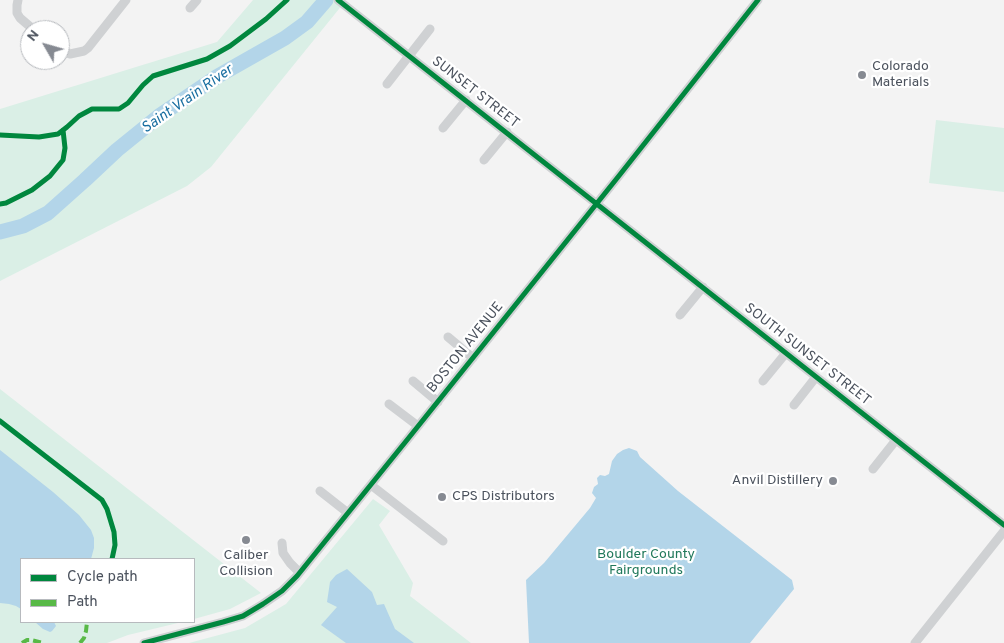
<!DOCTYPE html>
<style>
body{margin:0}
#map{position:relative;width:1004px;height:643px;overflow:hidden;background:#f3f3f3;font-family:Overpass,sans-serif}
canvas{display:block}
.legend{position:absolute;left:20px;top:558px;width:175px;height:65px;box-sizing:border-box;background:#fff;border:1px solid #b7babe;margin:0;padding:6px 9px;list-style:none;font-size:15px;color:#4b525d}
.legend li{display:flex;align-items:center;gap:10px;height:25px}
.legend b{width:25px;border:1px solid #b7babe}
.north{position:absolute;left:20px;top:20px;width:50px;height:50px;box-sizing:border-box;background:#fff;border:1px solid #b7babe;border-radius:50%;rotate:308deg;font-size:14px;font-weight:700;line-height:20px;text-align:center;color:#4b525d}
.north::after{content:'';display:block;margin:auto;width:18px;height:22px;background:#868a92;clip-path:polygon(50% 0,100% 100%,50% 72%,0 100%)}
</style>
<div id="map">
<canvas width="1004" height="643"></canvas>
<ul class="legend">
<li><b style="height:6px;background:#00873e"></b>Cycle path</li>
<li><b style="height:6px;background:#58b947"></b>Path</li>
</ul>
<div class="north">N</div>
</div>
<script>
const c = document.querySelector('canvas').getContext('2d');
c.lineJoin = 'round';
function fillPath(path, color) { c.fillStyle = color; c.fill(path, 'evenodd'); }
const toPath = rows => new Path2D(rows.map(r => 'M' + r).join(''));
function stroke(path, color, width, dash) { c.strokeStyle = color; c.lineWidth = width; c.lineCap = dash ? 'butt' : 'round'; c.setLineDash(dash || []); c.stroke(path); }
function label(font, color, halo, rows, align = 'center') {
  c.font = font + ' Overpass,sans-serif'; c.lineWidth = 4.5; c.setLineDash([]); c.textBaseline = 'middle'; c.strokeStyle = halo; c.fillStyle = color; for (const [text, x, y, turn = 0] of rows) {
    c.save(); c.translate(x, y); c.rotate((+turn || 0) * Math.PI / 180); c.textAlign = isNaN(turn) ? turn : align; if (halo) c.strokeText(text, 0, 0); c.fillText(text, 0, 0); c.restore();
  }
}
const green = toPath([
 [253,0,338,0,343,4,211,167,187,186,0,281,0,109,217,42],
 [936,120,1004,128,1004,192,929,183],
 [0,389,261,593,230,609,194,619,194,559,21,559,21,622,182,622,128,635,107,643,0,643],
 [373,499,390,511,379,525,413,583,410,596,471,643,189,643,245,628,286,604]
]);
const water = toPath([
 [629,448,637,451,640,457,678,491,792,580,794,589,750,643,529,643,526,580,544,563,590,508,596,498,592,493,594,487,598,484,597,478,600,475,605,476,609,474,612,461,617,454,623,450],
 [0,450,53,492,79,515,91,530,94,538,94,548,91,559,21,559,21,609,16,606,9,604,0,603],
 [347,569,372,592,377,605,384,604,395,629,414,643,346,643,321,625,337,607,327,602,330,582,336,575],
 [35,622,54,622,56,626,52,631,50,632,43,629]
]);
const river = toPath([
 [0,232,23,226,48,213,85,180,117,150,159,116,218,76,285,38,307,22,326,0]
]);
const minor = toPath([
 [18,0,17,5,17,13,20,18,34,30],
 [338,0,1004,525],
 [190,8,197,0],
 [60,50,64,52,70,54,84,51,88,48,126,0],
 [387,84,430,29],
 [443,128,466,100],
 [484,160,507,132],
 [680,315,703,287],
 [448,337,473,358],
 [413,381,438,402],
 [763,381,786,353],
 [389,404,418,426],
 [794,405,816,377],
 [873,469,896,440],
 [371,485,443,541],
 [320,491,348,513],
 [282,543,283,553,290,563,299,572],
 [144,643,223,622,243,616,263,604,282,591,297,576,407,440,618,177,758,0],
 [915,643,1004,531]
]);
const quiet = toPath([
 [22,643,27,640,31,640,43,643],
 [80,643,84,638,86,631,87,622]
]);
const cycleway = toPath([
 [338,0,1004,525],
 [0,135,39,137,58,134,67,127,79,116,92,109,119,109,128,103,143,85,153,76,207,59,230,46,266,19,287,0],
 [0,204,6,203,32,190,50,176,63,160,65,148,63,130],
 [0,421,102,500,107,509,114,532,115,545,112,559],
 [144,643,223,622,243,616,263,604,282,591,297,576,407,440,618,177,758,0]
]);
const markers = [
 [862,75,5,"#868a92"],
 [833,481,5,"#868a92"],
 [442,497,5,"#868a92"],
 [246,540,5,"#868a92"]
];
const poiNames = [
 ["Colorado",872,67],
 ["Materials",872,83],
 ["Anvil Distillery",823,481,"right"],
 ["CPS Distributors",452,497],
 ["Caliber",246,556,"center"],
 ["Collision",246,572,"center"]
];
const streetNames = [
 ["SUNSET STREET",475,93,38],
 ["BOSTON AVENUE",466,348,-51],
 ["SOUTH SUNSET STREET",807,355,38]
];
const parkNames = [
 ["Boulder County",646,555],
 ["Fairgrounds",646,571]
];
const waterNames = [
 ["Saint Vrain River",188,100,-35]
];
fillPath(green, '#daefe6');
fillPath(water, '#b3d5e9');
stroke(river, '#b3d5e9', 15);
stroke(minor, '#cfd1d3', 9);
stroke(quiet, '#58b947', 4, [8, 4]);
stroke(cycleway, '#00873e', 5);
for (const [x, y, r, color] of markers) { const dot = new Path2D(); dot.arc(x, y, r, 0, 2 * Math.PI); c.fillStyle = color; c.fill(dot); stroke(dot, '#fff', 2); }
label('14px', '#4b525d', '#fff', poiNames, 'left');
label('14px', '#4b525d', '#fff', streetNames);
label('14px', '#21795b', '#fff', parkNames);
label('italic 15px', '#1a6fa1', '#fff', waterNames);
</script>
